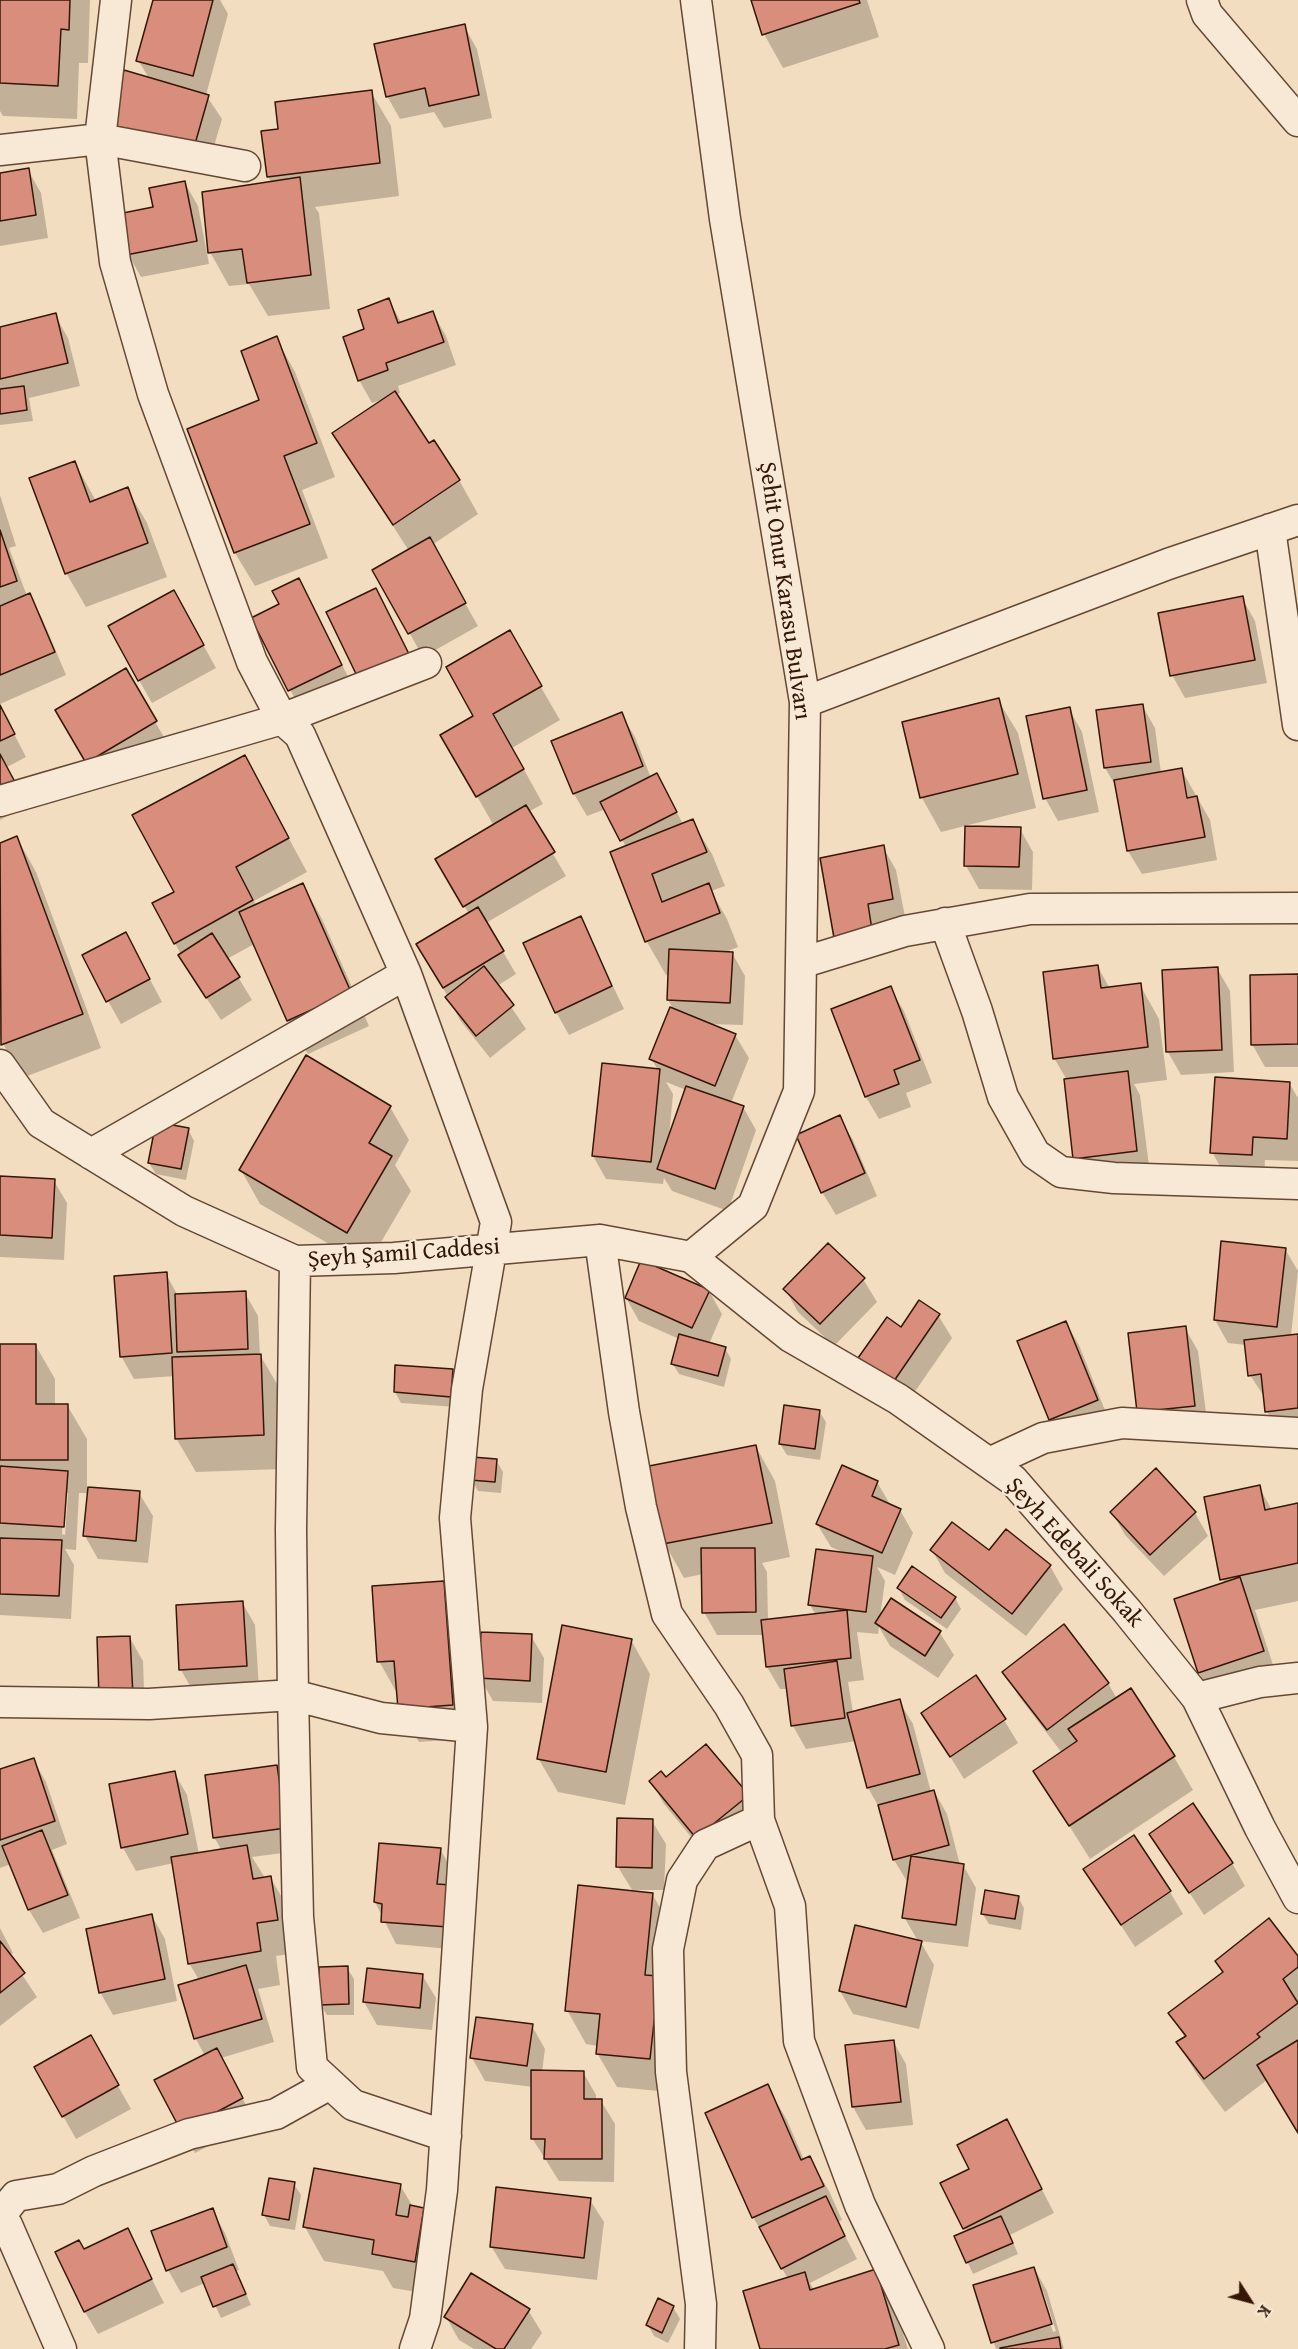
<!DOCTYPE html>
<meta charset="utf-8">
<style>
body{margin:0}
#map{position:relative;width:1298px;height:2349px;overflow:hidden;background:#f3ddc0;font-family:"Gentium Book Plus",serif}
canvas{display:block}
.north{position:absolute;left:1220px;top:2271px;width:60px;height:60px;-webkit-text-stroke:4px #f7e9d6;paint-order:stroke;rotate:126deg;font-size:16px;font-weight:700;line-height:24px;text-align:center;color:#341706}
.north::after{content:'';display:block;margin:auto;width:21px;height:27px;background:#341706;clip-path:polygon(50% 0,100% 100%,50% 72%,0 100%)}
</style>
<div id="map">
<canvas width="1298" height="2349"></canvas>
<div class="north">K</div>
</div>
<script>
const c = document.querySelector('canvas').getContext('2d');
c.lineJoin = 'round';
function fillPath(path, color) { c.fillStyle = color; c.fill(path, 'evenodd'); }
const toPath = rows => new Path2D(rows.map(r => 'M' + r).join(''));
function stroke(path, color, width, dash) { c.strokeStyle = color; c.lineWidth = width; c.lineCap = dash ? 'butt' : 'round'; c.setLineDash(dash || []); c.stroke(path); }
function label(font, color, halo, rows, align = 'center') {
  c.font = font + ' "Gentium Book Plus",serif'; c.lineWidth = 4.5; c.setLineDash([]); c.textBaseline = 'middle'; c.strokeStyle = halo; c.fillStyle = color; for (const [text, x, y, turn = 0] of rows) {
    c.save(); c.translate(x, y); c.rotate((+turn || 0) * Math.PI / 180); c.textAlign = isNaN(turn) ? turn : align; if (halo) c.strokeText(text, 0, 0); c.fillText(text, 0, 0); c.restore();
  }
}
const shadow = toPath([
 [0,0,90,0,88,63,79,63,77,119,3,116,0,111],
 [154,0,220,0,228,14,206,95,222,119,206,173,138,60],
 [752,0,867,0,879,37,783,68,764,34],
 [464,26,477,49,492,118,444,128,434,112,400,119,387,96],
 [371,92,391,126,399,196,315,207,319,213,330,309,268,316,249,284,229,286,210,252,272,183,268,177,280,131],
 [28,170,41,193,48,238,0,246,0,174],
 [185,183,198,206,209,264,141,277,128,254],
 [389,300,402,324,433,313,446,336,456,365,398,386,400,393,395,395,429,445,459,480,478,514,432,545,478,626,423,657,374,570,409,551,334,434,384,399,372,403,359,380,366,330],
 [55,315,68,338,80,386,29,398,33,421,0,425,0,329],
 [276,338,295,372,335,477,302,490,328,558,255,586,235,553,189,430,261,401],
 [75,463,96,501,127,489,147,523,167,577,86,607,66,573],
 [0,495,16,546,9,548,27,596,29,595,42,618,66,675,0,704],
 [298,580,354,688,303,714,253,619,281,604],
 [376,590,420,677,373,700,360,678],
 [1242,598,1255,621,1267,683,1185,698,1172,675],
 [186,614,216,668,152,703,139,680],
 [509,632,560,720,512,748,543,804,528,812,566,876,486,923,516,974,497,986,526,1029,490,1058,460,1020,432,967,469,914,437,860,494,826,442,735,475,716],
 [125,670,168,744,101,785,57,710],
 [998,700,1018,733,1036,808,941,832,922,798,904,723],
 [1142,705,1155,728,1161,773,1181,769,1210,820,1217,860,1142,874,1128,851,1117,788,1105,768,1098,711],
 [0,707,26,757,7,767,27,806,0,820],
 [1069,709,1082,732,1099,812,1058,821,1045,798],
 [621,714,635,737,651,778,657,775,683,824,692,821,712,854,725,886,711,891,727,919,738,947,723,953,732,953,745,976,743,1025,708,1024,735,1035,749,1058,731,1103,743,1107,756,1130,728,1211,672,1191,664,1178,663,1184,606,1179,593,1156,658,1070,651,1058,674,1010,668,1000,670,974,666,975,647,942,612,853,626,847,606,809,587,816,574,794],
 [666,1082,686,1090,669,1137,673,1094],
 [245,757,307,872,254,901,257,906,303,885,322,919,369,1026,308,1054,288,1020,254,944,227,959,252,1000,221,1020,193,978,175,943,176,893],
 [1020,829,1033,852,1032,890,979,889,966,866],
 [17,838,36,872,101,1048,22,1078,0,1038,0,844],
 [883,847,896,870,906,922,884,953,821,859],
 [580,918,624,1009,569,1035,556,1012],
 [138,957,162,1002,121,1024,108,1001],
 [1098,967,1110,989,1140,985,1159,1019,1167,1080,1134,1084,1140,1095,1150,1174,1088,1181,1075,1158,1067,1080,1054,1058],
 [1217,968,1230,991,1234,1072,1181,1075,1168,1052],
 [1298,975,1298,1067,1265,1067,1252,1044],
 [890,988,904,1011,932,1083,906,1093,911,1107,879,1119,866,1097,833,1010],
 [1289,1083,1298,1098,1298,1161,1265,1160,1264,1178,1225,1175,1212,1152],
 [390,1107,409,1140,395,1165,411,1191,367,1266,260,1204,241,1170],
 [839,1117,853,1140,877,1196,836,1215,822,1192],
 [188,1129,194,1141,186,1180,156,1174,149,1163],
 [0,1178,54,1181,67,1203,64,1260,0,1257],
 [1285,1249,1298,1271,1291,1336,1298,1335,1298,1432,1280,1434,1267,1411,1265,1398,1250,1375,1246,1345,1228,1343,1215,1320],
 [166,1274,178,1296,245,1293,258,1316,260,1355,280,1389,282,1469,196,1472,176,1438,174,1376,134,1379,121,1356],
 [863,1279,877,1302,834,1346,798,1312,785,1289],
 [709,1291,722,1314,709,1344,725,1348,731,1359,724,1387,679,1374,672,1363,679,1339,639,1321,626,1298],
 [938,1315,952,1338,907,1403,873,1380,860,1358,902,1329],
 [1066,1323,1079,1345,1110,1423,1063,1442,1050,1419],
 [1185,1328,1198,1351,1208,1428,1152,1435,1129,1334],
 [0,1346,36,1346,55,1379,55,1405,67,1405,87,1439,87,1488,139,1493,153,1516,148,1563,98,1559,85,1536,89,1493,79,1493,76,1550,65,1549,74,1565,71,1619,0,1615],
 [65,1493,68,1493,65,1535,62,1534],
 [452,1371,459,1382,456,1407,401,1403,395,1392],
 [819,1411,826,1422,820,1460,787,1455,780,1444],
 [756,1447,775,1481,790,1557,762,1563,767,1572,768,1621,816,1615,810,1605,847,1554,831,1547,817,1524,877,1482,891,1506,900,1510,913,1533,895,1575,877,1567,885,1581,880,1617,892,1600,940,1633,954,1655,938,1678,890,1646,879,1627,878,1634,857,1632,864,1680,848,1682,853,1713,899,1701,913,1724,931,1792,934,1791,947,1814,960,1865,963,1865,976,1888,968,1947,920,1941,934,1965,919,2029,853,2014,840,1991,918,1941,904,1917,908,1883,894,1860,880,1809,868,1788,856,1741,806,1749,793,1726,788,1689,780,1689,767,1667,764,1635,717,1635,704,1612,703,1574,684,1578,665,1544],
 [496,1460,503,1472,501,1493,478,1491,472,1480],
 [1259,1487,1272,1510,1298,1504,1298,1601,1255,1610,1276,1674,1212,1695,1199,1673,1225,1584,1222,1579],
 [1112,1512,1195,1513,1208,1536,1164,1576,1125,1535],
 [1006,1531,1050,1566,1063,1589,1026,1636,945,1573,932,1550,989,1552],
 [443,1582,463,1616,472,1738,419,1742,399,1708,398,1695,379,1661],
 [899,1589,955,1598,961,1609,947,1629,905,1600],
 [242,1602,255,1625,259,1689,194,1693,181,1670],
 [531,1636,544,1658,542,1703,493,1701,480,1678],
 [130,1638,143,1661,145,1719,114,1720,100,1697],
 [631,1640,650,1674,625,1805,558,1792,538,1758],
 [1004,1672,1108,1683,1117,1699,1174,1757,1193,1790,1090,1859,1035,1771,1062,1753,1018,1695],
 [923,1713,1004,1720,1018,1743,964,1779],
 [706,1746,761,1819,710,1860,664,1804,651,1781,666,1779],
 [33,1759,46,1782,67,1844,52,1850,80,1918,43,1933,29,1910,11,1864,0,1868,0,1771],
 [277,1767,290,1790,298,1851,252,1857,265,1878,270,1877,290,1911,296,1953,276,1956,280,1985,258,1989,274,2042,221,2058,255,2122,195,2153,182,2130,205,2056,196,2039,180,1986,199,1980,189,1963,174,1863,136,1871,123,1848,110,1786,174,1772,187,1795,199,1854,222,1851,214,1837],
 [652,1821,666,1844,664,1890,632,1890,618,1867],
 [1151,1834,1232,1863,1245,1886,1204,1915],
 [440,1849,453,1872,460,1950,396,1944,375,1902],
 [1085,1870,1170,1892,1183,1914,1135,1947],
 [652,1894,672,1928,669,2092,617,2087,597,2053,598,2046,586,2044,567,2010],
 [1018,1897,1024,1908,1021,1930,989,1924,982,1913],
 [152,1916,165,1939,177,2001,113,2015,100,1992],
 [0,1928,13,1953,9,1955,37,1997,0,2026],
 [1298,1959,1298,2131,1267,2080,1225,2112,1198,2076,1178,2043,1185,2038,1170,2013],
 [347,1968,354,1979,354,2015,327,2015,320,2004],
 [422,1975,436,1998,432,2030,377,2025,364,2002],
 [532,2026,545,2049,542,2072,583,2072,596,2095,596,2101,601,2101,615,2124,614,2182,559,2181,532,2138,533,2087,485,2081,472,2058],
 [90,2037,131,2109,76,2139,36,2068],
 [893,2041,906,2064,913,2125,866,2130,853,2107,847,2046],
 [767,2086,787,2120,804,2160,809,2158,829,2191,842,2220,838,2222,857,2259,810,2283,814,2290,875,2271,894,2305,908,2349,762,2349,788,2279,753,2217],
 [1007,2121,1054,2213,1010,2235,1018,2254,973,2274,956,2237,967,2232,942,2184,971,2170],
 [294,2184,301,2195,295,2230,270,2226,264,2215],
 [400,2185,413,2207,423,2209,443,2243,434,2295,393,2288,383,2271,324,2261,305,2227],
 [590,2200,604,2222,597,2280,505,2269,491,2246],
 [212,2210,225,2233,239,2270,236,2271,251,2305,221,2318,205,2283,181,2293,168,2270],
 [127,2230,164,2303,98,2334,85,2312,84,2250],
 [1034,2268,1047,2291,1064,2349,996,2349,975,2286],
 [1040,2291,1043,2291,1056,2331,1053,2332],
 [659,2300,673,2307,680,2319,668,2343,654,2336,648,2325],
 [528,2310,542,2333,531,2349,474,2349,459,2340,446,2317]
]);
const building = toPath([
 [0,0,70,0,69,30,61,29,58,86,0,83,0,0],
 [153,0,213,0,193,76,136,61,153,0],
 [751,0,859,0,860,3,762,35,751,0],
 [465,24,479,95,429,106,425,88,386,97,374,44,465,24],
 [124,70,209,95,193,151,108,127,124,70],
 [372,90,380,163,267,177,261,131,278,129,275,102,372,90],
 [29,168,36,215,0,221,0,173,29,168],
 [300,177,311,275,247,283,242,249,208,253,202,192,300,177],
 [185,181,197,241,126,255,118,214,153,207,149,188,185,181],
 [389,298,398,323,433,311,444,342,386,363,388,370,358,381,343,337,364,329,358,310,389,298],
 [56,313,68,363,0,379,0,327,56,313],
 [277,336,317,443,284,456,310,524,234,553,187,429,259,400,241,351,277,336],
 [24,386,27,410,0,414,0,389,24,386],
 [395,391,429,443,434,440,460,480,393,525,332,433,395,391],
 [75,461,90,502,128,487,148,543,65,574,29,478,75,461],
 [0,530,17,581,0,587,0,530],
 [430,537,466,603,408,634,372,570,430,537],
 [299,578,342,665,288,691,251,618,279,604,272,591,299,578],
 [376,588,409,654,358,678,326,612,376,588],
 [174,590,204,645,138,681,108,626,174,590],
 [30,593,55,652,0,675,0,606,30,593],
 [1243,596,1255,660,1170,676,1158,613,1243,596],
 [510,630,542,686,493,714,524,769,476,797,440,735,473,716,446,667,510,630],
 [126,668,157,721,86,763,55,710,126,668],
 [999,698,1018,774,920,798,902,722,999,698],
 [1143,704,1151,762,1104,768,1096,710,1143,704],
 [0,705,15,734,0,741,0,705],
 [1070,707,1087,790,1043,799,1026,716,1070,707],
 [622,712,643,766,573,794,551,741,622,712],
 [0,754,15,782,0,790,0,754],
 [245,755,289,838,236,867,253,900,174,944,152,903,174,892,132,815,245,755],
 [1182,768,1187,798,1197,796,1205,837,1127,851,1114,780,1182,768],
 [657,773,677,812,620,841,600,802,657,773],
 [526,805,555,852,463,907,435,859,526,805],
 [693,819,707,852,652,874,662,902,709,883,720,913,645,942,610,852,693,819],
 [965,826,1021,827,1019,867,964,866,965,826],
 [17,836,83,1014,1,1045,0,843,17,836],
 [884,845,893,899,868,904,872,930,834,938,820,858,884,845],
 [303,883,351,992,287,1021,239,912,303,883],
 [478,907,504,951,443,988,416,944,478,907],
 [581,916,612,986,555,1013,523,943,581,916],
 [126,932,150,979,106,1002,82,955,126,932],
 [212,933,240,977,206,998,178,955,212,933],
 [669,949,733,952,730,1003,667,1000,669,949],
 [1098,965,1101,988,1141,983,1148,1047,1053,1059,1043,972,1098,965],
 [484,966,514,1005,476,1036,445,997,484,966],
 [1218,967,1222,1050,1166,1052,1162,970,1218,967],
 [1298,974,1298,1044,1251,1045,1250,975,1298,974],
 [891,986,920,1060,894,1070,899,1084,865,1097,831,1009,891,986],
 [670,1007,736,1034,715,1086,649,1059,670,1007],
 [306,1055,391,1106,369,1143,392,1156,347,1233,239,1170,306,1055],
 [602,1063,660,1069,651,1162,592,1156,602,1063],
 [1128,1071,1137,1151,1073,1159,1064,1079,1128,1071],
 [1215,1077,1290,1082,1287,1139,1253,1137,1252,1155,1210,1153,1215,1077],
 [686,1086,744,1106,715,1189,657,1169,686,1086],
 [840,1115,865,1173,821,1193,796,1135,840,1115],
 [156,1122,189,1128,181,1169,148,1163,156,1122],
 [0,1176,55,1179,52,1238,0,1235,0,1176],
 [1221,1241,1286,1248,1277,1327,1214,1320,1221,1241],
 [828,1243,865,1278,820,1324,783,1289,828,1243],
 [641,1260,710,1290,692,1328,625,1298,641,1260],
 [167,1272,172,1353,120,1357,114,1276,167,1272],
 [246,1291,248,1349,177,1352,175,1294,246,1291],
 [919,1300,940,1314,894,1381,858,1358,887,1317,901,1327,919,1300],
 [1066,1321,1098,1400,1049,1420,1017,1341,1066,1321],
 [1186,1326,1195,1406,1137,1412,1128,1333,1186,1326],
 [679,1334,726,1347,718,1376,671,1364,679,1334],
 [1298,1334,1298,1408,1265,1412,1261,1374,1248,1376,1244,1340,1298,1334],
 [0,1344,36,1344,36,1404,68,1404,68,1460,0,1460,0,1344],
 [261,1354,264,1435,175,1439,172,1357,261,1354],
 [395,1365,453,1369,451,1397,394,1392,395,1365],
 [784,1405,820,1410,815,1449,779,1444,784,1405],
 [756,1445,772,1523,663,1544,649,1466,756,1445],
 [472,1457,497,1459,495,1482,470,1480,472,1457],
 [842,1465,878,1481,872,1496,901,1509,882,1553,816,1524,842,1465],
 [0,1466,68,1471,64,1527,0,1523,0,1466],
 [1156,1468,1196,1512,1150,1555,1110,1512,1156,1468],
 [1260,1485,1265,1510,1298,1503,1298,1563,1220,1580,1204,1497,1260,1485],
 [88,1487,140,1491,136,1541,83,1536,88,1487],
 [952,1522,989,1550,1006,1529,1051,1565,1012,1614,930,1550,952,1522],
 [0,1538,62,1540,59,1596,0,1594,0,1538],
 [701,1548,755,1548,756,1612,702,1613,701,1548],
 [816,1549,873,1556,866,1612,808,1605,816,1549],
 [912,1566,956,1597,941,1618,897,1588,912,1566],
 [1240,1577,1264,1651,1198,1673,1174,1599,1240,1577],
 [444,1581,453,1705,398,1709,394,1661,377,1662,372,1586,444,1581],
 [891,1598,941,1631,925,1656,875,1623,891,1598],
 [243,1601,247,1666,179,1670,176,1605,243,1601],
 [847,1610,851,1658,766,1667,761,1620,847,1610],
 [1064,1624,1109,1683,1047,1730,1002,1672,1064,1624],
 [562,1625,632,1639,606,1772,537,1759,562,1625],
 [481,1632,532,1634,530,1681,478,1678,481,1632],
 [130,1636,133,1696,99,1698,97,1637,130,1636],
 [837,1661,845,1718,791,1726,784,1669,837,1661],
 [976,1675,1006,1719,950,1757,921,1713,976,1675],
 [1131,1688,1175,1756,1069,1826,1033,1771,1077,1741,1068,1729,1131,1688],
 [900,1699,920,1774,867,1788,847,1713,900,1699],
 [706,1744,749,1795,696,1838,649,1781,661,1771,666,1777,706,1744],
 [34,1758,55,1821,0,1840,0,1769,34,1758],
 [277,1765,286,1828,213,1838,205,1775,277,1765],
 [175,1771,188,1834,121,1848,109,1784,175,1771],
 [934,1790,949,1845,893,1860,878,1805,934,1790],
 [1193,1803,1233,1863,1189,1893,1149,1834,1193,1803],
 [617,1818,653,1819,652,1868,616,1867,617,1818],
 [42,1830,68,1895,28,1910,2,1846,42,1830],
 [1134,1835,1171,1891,1121,1925,1083,1869,1134,1835],
 [379,1843,441,1848,437,1884,451,1885,448,1927,381,1922,382,1904,374,1902,379,1843],
 [247,1845,253,1879,271,1876,278,1920,257,1923,261,1951,188,1964,171,1857,247,1845],
 [911,1856,964,1864,956,1925,902,1918,911,1856],
 [578,1885,653,1893,645,1975,659,1976,650,2059,596,2054,600,2014,565,2011,578,1885],
 [985,1890,1019,1896,1015,1919,981,1914,985,1890],
 [152,1914,165,1979,99,1993,86,1929,152,1914],
 [1269,1918,1298,1956,1298,1967,1283,1979,1298,2003,1257,2034,1260,2037,1204,2079,1176,2042,1186,2036,1168,2013,1223,1972,1215,1961,1269,1918],
 [855,1925,922,1941,906,2007,839,1991,855,1925],
 [0,1941,25,1973,0,1993,0,1941],
 [246,1965,262,2019,194,2039,178,1985,246,1965],
 [348,1966,349,2004,319,2005,319,1967,348,1966],
 [367,1968,423,1974,420,2008,363,2002,367,1968],
 [476,2017,533,2024,527,2066,470,2058,476,2017],
 [91,2035,119,2085,62,2117,34,2067,91,2035],
 [894,2040,901,2102,852,2107,845,2045,894,2040],
 [1298,2040,1298,2133,1257,2065,1298,2040],
 [217,2048,243,2098,181,2131,154,2080,217,2048],
 [531,2070,584,2071,584,2099,602,2099,602,2159,544,2159,545,2139,531,2139,531,2070],
 [768,2084,801,2160,810,2156,824,2186,752,2218,705,2113,768,2084],
 [1007,2119,1042,2189,963,2229,940,2183,969,2169,957,2145,1007,2119],
 [314,2168,401,2184,396,2215,408,2217,410,2205,424,2208,415,2262,372,2254,374,2240,303,2227,314,2168],
 [269,2178,295,2182,289,2220,262,2215,269,2178],
 [496,2187,591,2198,584,2258,490,2247,496,2187],
 [826,2196,845,2236,781,2269,759,2227,826,2196],
 [213,2208,227,2247,166,2271,151,2231,213,2208],
 [1001,2216,1013,2243,966,2263,954,2236,1001,2216],
 [128,2228,152,2279,84,2312,55,2252,79,2240,84,2249,128,2228],
 [233,2264,246,2294,213,2307,201,2277,233,2264],
 [1034,2267,1052,2324,991,2343,973,2285,1034,2267],
 [876,2269,899,2345,885,2349,760,2349,743,2291,805,2272,810,2290,876,2269],
 [471,2273,530,2309,504,2349,496,2349,444,2317,471,2273],
 [658,2298,674,2306,662,2333,646,2325,658,2298],
 [1059,2337,1061,2349,1000,2349,1000,2348,1059,2337]
]);
const minor = toPath([
 [116,0,100,139,115,262,153,394,252,662,282,719,300,735,406,974],
 [1202,0,1207,14,1298,121],
 [0,150,100,139,245,166],
 [1270,529,1298,725],
 [805,702,1168,564,1298,520],
 [0,801,282,719,426,663],
 [945,923,977,1011,1003,1097,1035,1154,1061,1172,1114,1178,1298,1184],
 [801,963,905,931,1030,909,1298,908],
 [0,1065,41,1123,184,1211,295,1261,394,1258,600,1240,691,1257,791,1337,898,1399,1013,1480,1127,1611,1197,1698,1260,1828,1298,1898],
 [91,1154,406,974,496,1222,467,1389,455,1518,472,1727,442,2190,425,2319,415,2349],
 [600,1240,624,1412,641,1507,667,1614,729,1705,757,1755,759,1820,790,1906,799,2041,860,2205,929,2349],
 [691,1257,753,1206,799,1091,805,702,725,219,696,0],
 [295,1261,291,1530,293,1695,298,1917,312,2067,353,2105,446,2136],
 [989,1463,1043,1438,1122,1423,1298,1433],
 [1197,1698,1260,1682,1298,1678],
 [0,1702,149,1704,293,1695,381,1718,472,1727],
 [0,2215,7,2225,61,2349],
 [0,2216,16,2196,58,2189,94,2171,189,2134,276,2114,330,2084],
 [700,2349,701,2304,671,2072,668,1949,682,1880,705,1845,759,1820]
]);
const streetNames = [
 ["Şehit Onur Karasu Bulvarı",784,591,82],
 ["Şeyh Şamil Caddesi",404,1254,-4],
 ["Şeyh Edebali Sokak",1074,1553,48]
];
fillPath(shadow, '#0003');
fillPath(building, '#d98d7d');
stroke(building, '#341706', 1.5);
stroke(minor, '#644834', 33);
stroke(minor, '#f7e9d6', 30);
label('24px', '#341706', '#f7e9d6', streetNames);
</script>
